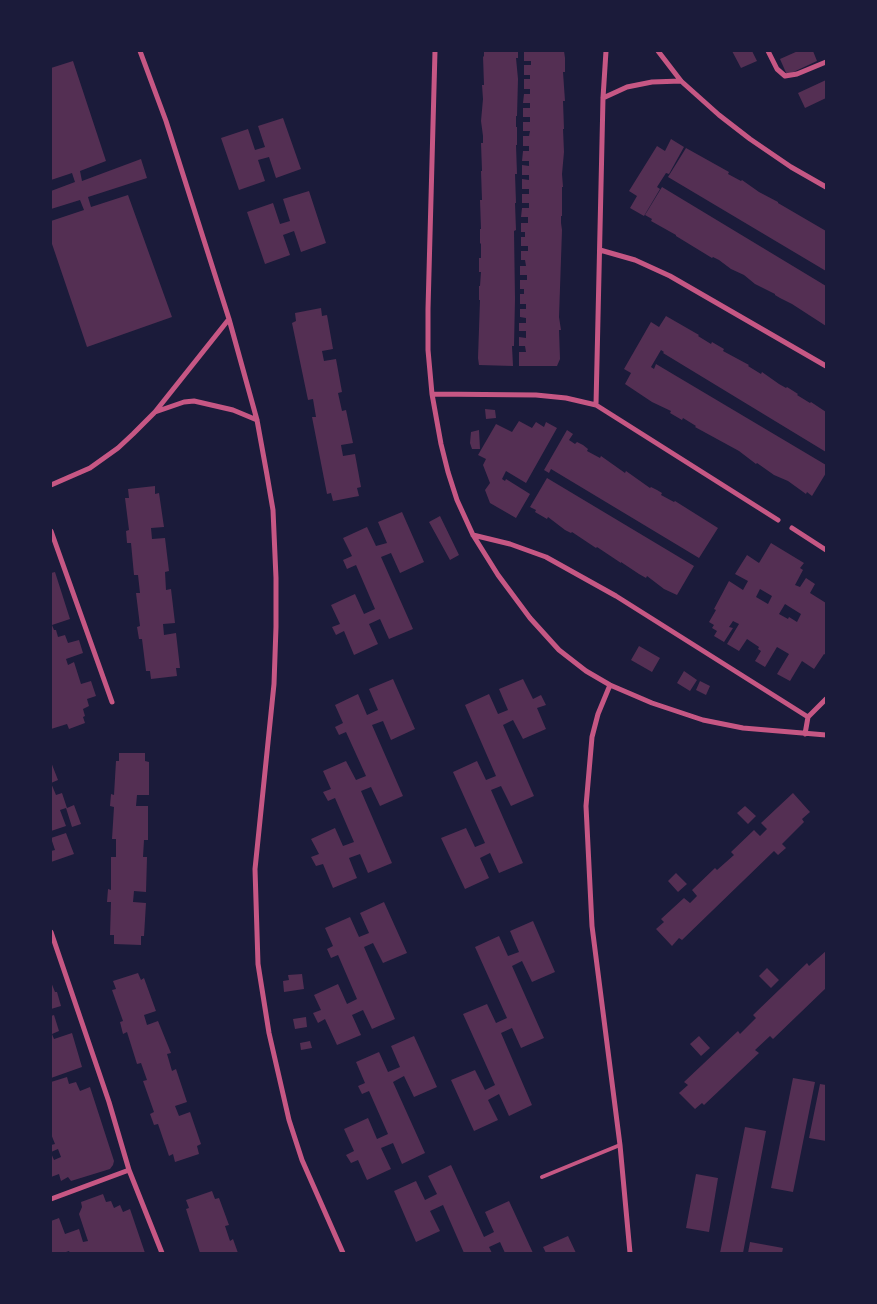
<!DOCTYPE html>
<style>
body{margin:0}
#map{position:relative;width:877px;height:1304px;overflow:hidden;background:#1b1b3a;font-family:"Nunito Sans",sans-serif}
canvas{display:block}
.frame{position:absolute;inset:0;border:52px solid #1b1b3a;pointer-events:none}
</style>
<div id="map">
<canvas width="877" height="1304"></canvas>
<div class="frame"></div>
</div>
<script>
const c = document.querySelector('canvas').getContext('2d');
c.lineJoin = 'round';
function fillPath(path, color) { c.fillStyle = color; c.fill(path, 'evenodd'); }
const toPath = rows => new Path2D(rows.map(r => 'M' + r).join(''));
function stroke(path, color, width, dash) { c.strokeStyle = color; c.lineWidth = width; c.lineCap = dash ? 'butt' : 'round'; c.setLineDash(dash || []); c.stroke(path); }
const building = toPath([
 [484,51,518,51,518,58,516,58,518,79,517,116,516,116,516,127,517,127,517,145,516,145,517,174,515,174,516,203,515,203,516,230,514,231,515,299,514,346,512,346,513,366,479,365,478,358,480,300,479,300,479,286,480,286,481,272,479,272,479,258,481,258,481,243,480,244,480,229,481,229,480,200,482,200,481,171,482,171,481,143,483,143,483,136,481,121,483,99,482,85,484,85,483,56,484,57],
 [524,51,564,51,565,58,565,72,563,72,565,101,563,101,564,129,563,129,564,152,562,174,563,187,562,187,562,216,561,216,561,223,562,230,559,317,561,330,559,330,560,359,557,366,519,366,519,352,526,352,525,346,519,346,519,337,526,338,526,331,519,331,519,323,526,323,526,318,520,317,520,309,526,309,526,304,520,304,520,294,524,294,524,289,520,289,520,280,527,280,527,275,520,275,520,266,526,266,525,260,521,260,521,251,528,251,528,246,521,246,521,237,525,237,525,232,521,232,521,223,528,223,528,217,521,217,522,208,529,208,529,203,522,203,522,194,529,194,529,189,522,189,522,179,529,180,529,175,522,175,522,165,529,166,529,161,522,161,523,151,529,151,529,146,523,146,523,136,529,136,530,131,523,131,523,122,530,122,530,117,523,117,523,108,530,108,530,103,523,103,524,94,530,94,530,89,524,89,524,79,530,79,530,75,524,75,524,65,531,65,531,61,524,61],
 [732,51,752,51,757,61,741,68],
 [798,51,813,51,817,61,787,75,780,59],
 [73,61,106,161,80,171,82,181,141,159,147,178,88,197,91,207,128,195,172,317,87,347,51,241,51,221,84,210,80,200,51,209,51,191,75,182,72,173,51,180,51,68],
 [826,80,826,98,805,108,798,93],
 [283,118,301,169,276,178,269,157,258,160,265,181,239,190,221,138,248,129,255,150,265,147,258,126],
 [671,139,684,147,669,174,666,173,657,187,660,189,644,216,630,208,637,196,629,191,657,146,665,151],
 [686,148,729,172,728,174,741,181,742,180,759,192,778,202,778,203,826,231,826,271,668,177],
 [662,187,826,286,826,326,792,304,780,298,775,295,775,294,755,284,744,275,731,269,719,260,713,257,712,258,676,236,676,235,651,221,652,219,645,215],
 [309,191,326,243,301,252,294,231,283,235,290,255,265,264,247,212,273,203,280,224,290,221,283,199],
 [321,308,322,316,327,315,333,349,322,351,324,361,336,359,342,392,338,393,342,411,346,410,353,443,341,445,343,456,355,454,361,487,357,488,359,496,333,501,331,493,327,494,312,417,316,417,313,399,308,400,292,323,296,321,295,313],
 [666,316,699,335,698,336,711,344,712,342,724,349,723,351,749,365,748,366,761,374,762,372,779,384,786,388,787,387,798,394,797,395,810,403,811,402,826,412,826,452,663,353,664,352,661,350,651,367,654,369,656,364,826,465,826,473,812,496,807,492,806,494,788,481,774,475,757,463,756,464,739,451,695,427,696,426,683,418,682,420,670,413,671,411,652,402,625,384,631,373,624,369,651,322,659,327],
 [485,409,495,410,496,418,486,419],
 [519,421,532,428,536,422,544,427,546,422,557,428,526,483,506,471,502,479,505,481,506,479,530,494,516,518,490,503,485,490,490,483,483,465,486,459,478,455,496,424,512,432],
 [479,430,480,449,472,449,470,443,471,432],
 [567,430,573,434,569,440,575,444,577,442,583,445,588,449,587,451,600,458,601,456,625,473,626,471,650,488,651,487,657,490,662,493,661,495,674,502,675,501,718,528,699,558,551,469,549,473,544,470],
 [547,478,694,566,677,595,664,589,647,576,646,578,639,574,621,562,621,563,597,547,596,548,572,532,571,533,565,530,548,517,547,519,535,512,536,510,530,507],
 [155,486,155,494,159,493,164,527,151,528,152,539,165,538,169,571,165,572,166,590,171,589,175,623,163,624,164,635,176,633,180,668,176,668,177,676,151,679,150,671,146,671,142,639,139,639,137,627,140,626,136,593,140,593,138,575,134,575,131,543,127,543,126,531,129,530,125,498,129,498,128,489],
 [402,512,424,562,400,573,391,553,381,557,413,629,389,639,380,619,369,624,378,644,354,655,344,631,336,635,332,627,340,624,331,605,355,594,364,614,375,609,356,565,347,569,343,560,352,556,343,538,367,527,376,546,387,543,378,522],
 [440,516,459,555,450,560,429,522],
 [771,543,804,563,800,568,803,570,795,585,800,587,806,578,815,584,810,593,826,603,826,655,824,654,814,669,802,661,790,681,777,674,789,654,777,647,765,667,755,661,761,651,758,649,759,647,747,639,739,651,727,644,739,624,733,621,729,627,733,628,724,642,714,636,717,631,712,628,714,625,709,622,716,610,714,609,729,581,743,590,748,581,735,574,747,555,759,563],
 [760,589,772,596,768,604,756,597],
 [785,604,801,614,797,622,789,617,788,619,779,614],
 [55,572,70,619,52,625,54,630,56,630,58,637,65,635,68,643,79,640,83,653,66,659,68,665,74,662,81,684,91,681,96,696,87,699,89,706,83,709,85,716,83,717,85,723,69,729,67,724,51,729,51,573],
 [639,646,660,658,652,672,631,660],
 [684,671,697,680,690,691,677,683],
 [393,679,415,729,391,740,383,721,372,725,403,796,380,806,371,787,361,791,392,863,368,873,360,854,349,858,357,878,333,888,323,864,316,866,311,857,319,854,311,839,335,828,343,846,354,842,335,798,328,801,323,792,331,789,323,771,346,761,356,780,366,776,346,732,339,735,335,727,343,723,335,705,358,694,367,715,378,710,369,689],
 [523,679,533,699,541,695,546,705,537,708,546,729,523,739,513,720,503,725,534,796,511,806,501,786,491,790,523,863,499,873,490,853,480,858,489,878,465,889,441,838,466,828,475,847,485,843,453,772,477,761,486,780,496,776,465,705,489,694,498,714,508,710,499,689],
 [700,681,710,686,706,695,696,690],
 [119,753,145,753,145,761,149,762,149,795,137,795,136,806,148,806,148,840,144,840,143,857,147,857,146,892,134,891,133,902,146,903,144,936,141,936,141,945,114,944,114,935,110,935,111,902,107,902,108,889,111,890,111,857,116,857,116,839,112,839,114,807,110,806,111,794,114,795,116,761,119,761],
 [51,762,58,780,51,783],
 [51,783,56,795,62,793,67,808,74,805,81,824,72,827,66,808,60,810,66,826,51,831],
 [793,793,810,812,802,819,804,822,782,844,786,848,778,855,774,851,682,940,679,938,672,946,656,929,664,922,661,919,684,898,690,903,697,896,692,890,715,868,717,870,734,855,731,852,754,830,760,836,767,829,761,823],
 [745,806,756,816,748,824,737,813],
 [66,833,74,854,51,862,51,851,55,850,51,838],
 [676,873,687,884,678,892,668,881],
 [384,902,407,953,383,963,373,943,364,947,395,1019,372,1029,363,1010,352,1015,361,1035,337,1045,325,1019,318,1023,313,1013,321,1010,314,995,338,984,347,1004,357,999,338,955,331,958,327,949,333,946,325,928,350,917,359,937,369,933,360,913],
 [533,921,555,972,532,982,522,961,512,966,544,1038,521,1048,512,1028,501,1033,532,1105,509,1116,499,1094,488,1100,498,1120,474,1131,451,1080,475,1070,485,1090,495,1085,463,1014,487,1004,496,1023,507,1018,475,947,499,936,508,956,519,952,510,931],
 [826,951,826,988,773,1039,770,1036,755,1050,759,1053,704,1105,702,1103,695,1109,679,1093,688,1085,684,1082,738,1031,740,1034,756,1018,753,1015,807,963,809,966],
 [767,968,779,980,771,988,759,976],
 [138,973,141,980,144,978,156,1011,144,1015,147,1025,158,1021,171,1053,167,1054,172,1071,176,1069,187,1102,175,1106,179,1116,190,1112,201,1144,197,1146,199,1154,175,1162,173,1154,169,1156,158,1124,154,1125,150,1114,154,1112,143,1081,147,1080,141,1063,137,1064,127,1032,123,1034,120,1022,123,1021,112,990,116,989,113,981],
 [302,974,304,989,284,992,283,981,289,980,288,975],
 [51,982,55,992,57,992,61,1006,51,1009],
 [54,1015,59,1031,52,1034,54,1039,72,1033,82,1067,51,1078,51,1016],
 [306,1017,307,1027,295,1029,293,1019],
 [414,1036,437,1087,414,1097,404,1076,393,1082,425,1153,402,1164,393,1143,381,1148,391,1169,367,1180,358,1160,351,1163,346,1155,354,1151,344,1129,368,1118,377,1139,388,1134,369,1091,362,1094,358,1086,365,1083,356,1062,379,1052,388,1072,400,1067,391,1046],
 [699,1036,710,1048,701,1056,690,1044],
 [310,1041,312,1048,301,1050,300,1043],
 [67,1077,69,1084,76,1082,80,1091,90,1087,114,1161,113,1165,110,1169,71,1181,68,1177,61,1181,59,1174,51,1177,51,1153,54,1160,61,1157,58,1149,51,1152,51,1145,55,1144,51,1134,51,1082],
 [793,1078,815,1082,793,1192,771,1188],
 [820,1084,826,1085,826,1141,809,1138],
 [745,1127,766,1131,743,1253,720,1253],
 [451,1165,484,1237,494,1232,485,1212,509,1201,533,1253,505,1253,500,1242,489,1247,492,1253,464,1253,443,1205,430,1211,440,1231,416,1242,394,1191,416,1181,425,1200,437,1194,428,1176],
 [696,1174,718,1178,709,1232,686,1228],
 [212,1191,215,1199,219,1198,229,1225,225,1226,230,1241,233,1239,238,1253,200,1253,186,1209,189,1208,186,1200],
 [103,1194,106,1202,111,1201,114,1208,120,1205,123,1212,130,1209,145,1253,70,1253,69,1251,63,1253,51,1253,51,1221,59,1218,65,1234,79,1229,83,1242,88,1241,79,1214,82,1207,81,1202],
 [568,1236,576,1253,546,1253,543,1247],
 [750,1242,783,1248,782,1253,748,1253]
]);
const service = toPath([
 [542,1177,620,1145]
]);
const minor = toPath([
 [140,51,166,121,229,319,257,420,267,475,273,510,276,578,276,627,274,684,255,869,258,964,269,1033,289,1120,302,1160,343,1253],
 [435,51,428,309,428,350,432,394,441,444,448,472,457,500,473,535,498,575,530,618,559,650,586,671,610,685,652,703,703,720,743,728,826,735],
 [658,51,681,81,719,115,750,139,791,167,826,187],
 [768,51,777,69,785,76,797,74,826,62],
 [603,98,627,87,652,82,681,81],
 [600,250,635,260,670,276,826,366],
 [432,394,536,395,566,398,596,405,778,520],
 [596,405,603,98,606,51],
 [155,412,184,402,194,401,233,410,257,420],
 [51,485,90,468,118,448,133,434,155,412,229,319],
 [792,528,826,550],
 [51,531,112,702],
 [473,535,510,544,546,557,616,596,808,717,805,734],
 [610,685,598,714,592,737,586,806,592,926,620,1145,630,1253],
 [808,717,826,699],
 [51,932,109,1102,129,1170,162,1253],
 [51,1199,129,1170]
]);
fillPath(building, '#542f53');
stroke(service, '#c65784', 4);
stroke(minor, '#c65784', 5);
</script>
